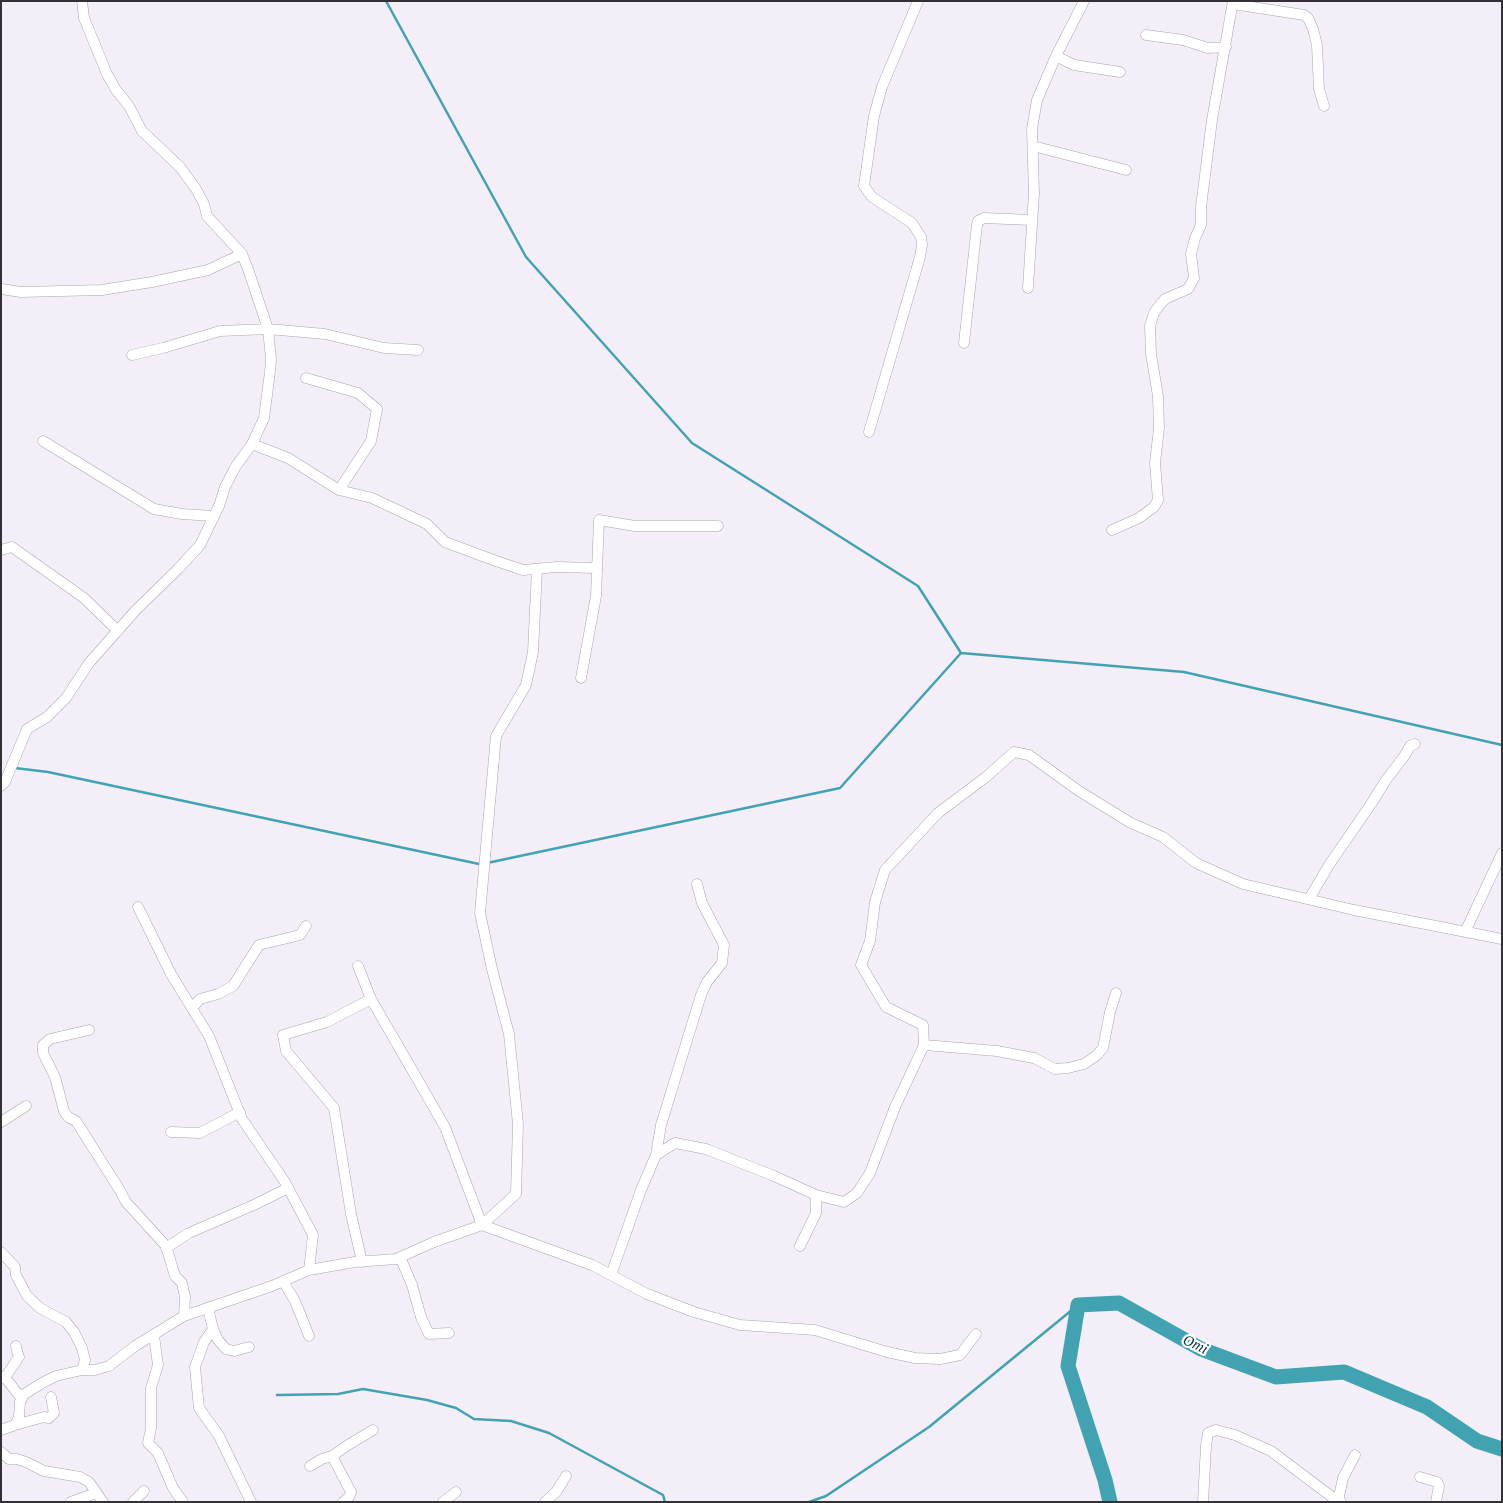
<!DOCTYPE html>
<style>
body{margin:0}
#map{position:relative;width:1503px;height:1503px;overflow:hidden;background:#f4eef8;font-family:"PT Serif",serif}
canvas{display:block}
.frame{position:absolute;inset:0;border:2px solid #333135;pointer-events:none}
</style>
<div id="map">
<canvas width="1503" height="1503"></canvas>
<div class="frame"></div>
</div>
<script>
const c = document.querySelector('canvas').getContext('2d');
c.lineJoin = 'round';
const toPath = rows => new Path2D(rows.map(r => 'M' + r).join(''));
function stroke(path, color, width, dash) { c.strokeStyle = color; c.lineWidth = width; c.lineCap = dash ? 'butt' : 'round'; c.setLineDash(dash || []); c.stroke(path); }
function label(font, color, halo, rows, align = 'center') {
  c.font = font + ' "PT Serif",serif'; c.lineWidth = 4.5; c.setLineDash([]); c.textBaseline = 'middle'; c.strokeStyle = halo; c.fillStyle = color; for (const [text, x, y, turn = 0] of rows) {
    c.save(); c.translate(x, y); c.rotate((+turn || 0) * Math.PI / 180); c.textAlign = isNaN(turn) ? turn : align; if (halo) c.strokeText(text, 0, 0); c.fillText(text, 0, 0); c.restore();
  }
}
const stream = toPath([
 [386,1,526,257,692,443,918,586,961,653],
 [15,768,48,772,479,864],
 [487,863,840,788,961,653,1184,672,1502,745],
 [277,1395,338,1394,363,1389,427,1400,456,1408,474,1419,511,1421,549,1433,663,1495,665,1502],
 [809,1502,826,1496,929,1427,1078,1305]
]);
const river = toPath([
 [1110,1502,1105,1480,1068,1366,1078,1305,1119,1303,1201,1349,1276,1377,1344,1372,1427,1407,1477,1441,1502,1449]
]);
const minor = toPath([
 [1233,4,1304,15,1308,18,1313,29,1317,45,1319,89,1324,106],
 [1146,35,1183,40,1208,48,1226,47],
 [1056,56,1074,65,1120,72],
 [1033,146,1126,170],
 [1028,288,1034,193,1032,129,1037,100,1056,56,1084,1],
 [1,289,21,292,102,290,152,282,208,270,242,254],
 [964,343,977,225,978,221,984,218,1031,220],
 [132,355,163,348,220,331,268,329,325,334,384,348,418,350],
 [306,378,358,393,377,409,371,441,339,490],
 [869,432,920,257,922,245,921,237,912,223,872,197,864,186,874,116,882,87,918,1],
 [43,441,154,509,182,514,213,516],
 [252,444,288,458,339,490,372,498,427,524,445,542,496,561,523,570,557,567,597,568],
 [1112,530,1139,518,1154,507,1158,500,1155,463,1159,428,1158,396,1151,354,1150,326,1154,313,1159,306,1165,299,1188,289,1194,278,1191,254,1195,238,1201,225,1201,207,1212,120,1233,1],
 [1,550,12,547,84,598,118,631],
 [581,678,596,596,599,520,635,526,718,526],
 [1,786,5,782,27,729,47,717,66,698,89,663,136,610,178,569,200,545,219,506,225,487,236,466,252,444,264,418,270,372,271,359,268,329,248,269,242,254,207,216,204,204,196,189,180,167,142,131,129,106,116,90,107,74,84,18,82,1],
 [1309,899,1329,865,1371,804,1386,780,1405,755,1410,746,1415,744],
 [138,907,171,974,209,1036,242,1119,285,1182,313,1235,309,1270],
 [1465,932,1502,853],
 [358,966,371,999,445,1127,482,1225,592,1265,647,1294,694,1312,740,1325,815,1330,887,1352,915,1358,940,1359,960,1355,976,1334],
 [192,1008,200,999,218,994,233,986,259,945,300,935,306,926],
 [924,1045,997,1051,1034,1058,1055,1069,1068,1068,1084,1064,1097,1055,1103,1048,1110,1012,1116,993],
 [1,1122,26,1106],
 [171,1132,200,1133,240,1112],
 [656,1155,661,1125,701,995,707,982,722,963,724,945,702,903,697,884],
 [800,1246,816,1213,816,1195],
 [166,1248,189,1233,256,1204,288,1188],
 [1,1252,15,1267,16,1275,27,1296,40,1308,66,1322,74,1332,82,1348,85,1360,82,1370],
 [400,1257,412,1285,421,1317,429,1334,449,1333],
 [362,1262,351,1214,334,1108,286,1051,283,1035,327,1022,371,999],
 [611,1275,641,1190,656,1155,675,1143,706,1149,774,1176,816,1195,844,1202,857,1193,870,1173,895,1107,924,1045,923,1025,886,1007,861,965,870,941,875,902,885,870,938,813,986,777,1014,752,1029,755,1079,791,1131,823,1163,837,1196,863,1243,884,1354,910,1502,939],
 [283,1281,295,1301,309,1336],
 [208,1308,213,1329,204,1342,195,1367,199,1408,219,1436,251,1502],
 [184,1316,272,1286,309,1270,355,1262,396,1259,434,1242,482,1225,516,1194,518,1124,509,1034,492,969,480,913,496,736,526,685,533,652,537,569],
 [213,1329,218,1340,226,1349,234,1351,249,1347],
 [154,1336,158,1365,151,1388,151,1428,148,1443,158,1453,173,1488,183,1502],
 [3,1377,7,1380,22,1399],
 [7,1380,6,1376,19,1357,17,1351,16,1346],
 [15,1425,44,1417,49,1418,54,1413,51,1397],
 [1,1430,15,1425,19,1417,20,1402,23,1395,42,1383,56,1376,82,1370,95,1370,109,1366,135,1346,184,1316,185,1297,182,1283,175,1276,166,1246,126,1202,119,1189,76,1121,68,1117,64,1111,55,1077,43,1053,43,1045,50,1039,89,1030],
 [1,1452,9,1459,17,1459,26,1462,44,1471,80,1477,89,1482,103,1502],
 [310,1466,322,1459,332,1456],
 [1420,1477,1437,1482,1439,1486,1436,1502],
 [1338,1501,1343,1478,1355,1455],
 [71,1502,96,1493],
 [133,1502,144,1491],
 [343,1502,349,1497,351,1492,332,1456,348,1445,373,1430],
 [443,1502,456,1492],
 [545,1502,556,1492,566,1476],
 [1203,1502,1206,1446,1208,1433,1216,1430,1235,1435,1271,1451,1336,1500,1341,1502]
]);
const waterNames = [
 ["Omi",1195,1345,26]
];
stroke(stream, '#41a3b2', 2.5);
stroke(river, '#41a3b2', 15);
stroke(minor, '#a9a4ad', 11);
stroke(minor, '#fff', 10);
label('italic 14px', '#05353c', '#fff', waterNames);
</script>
